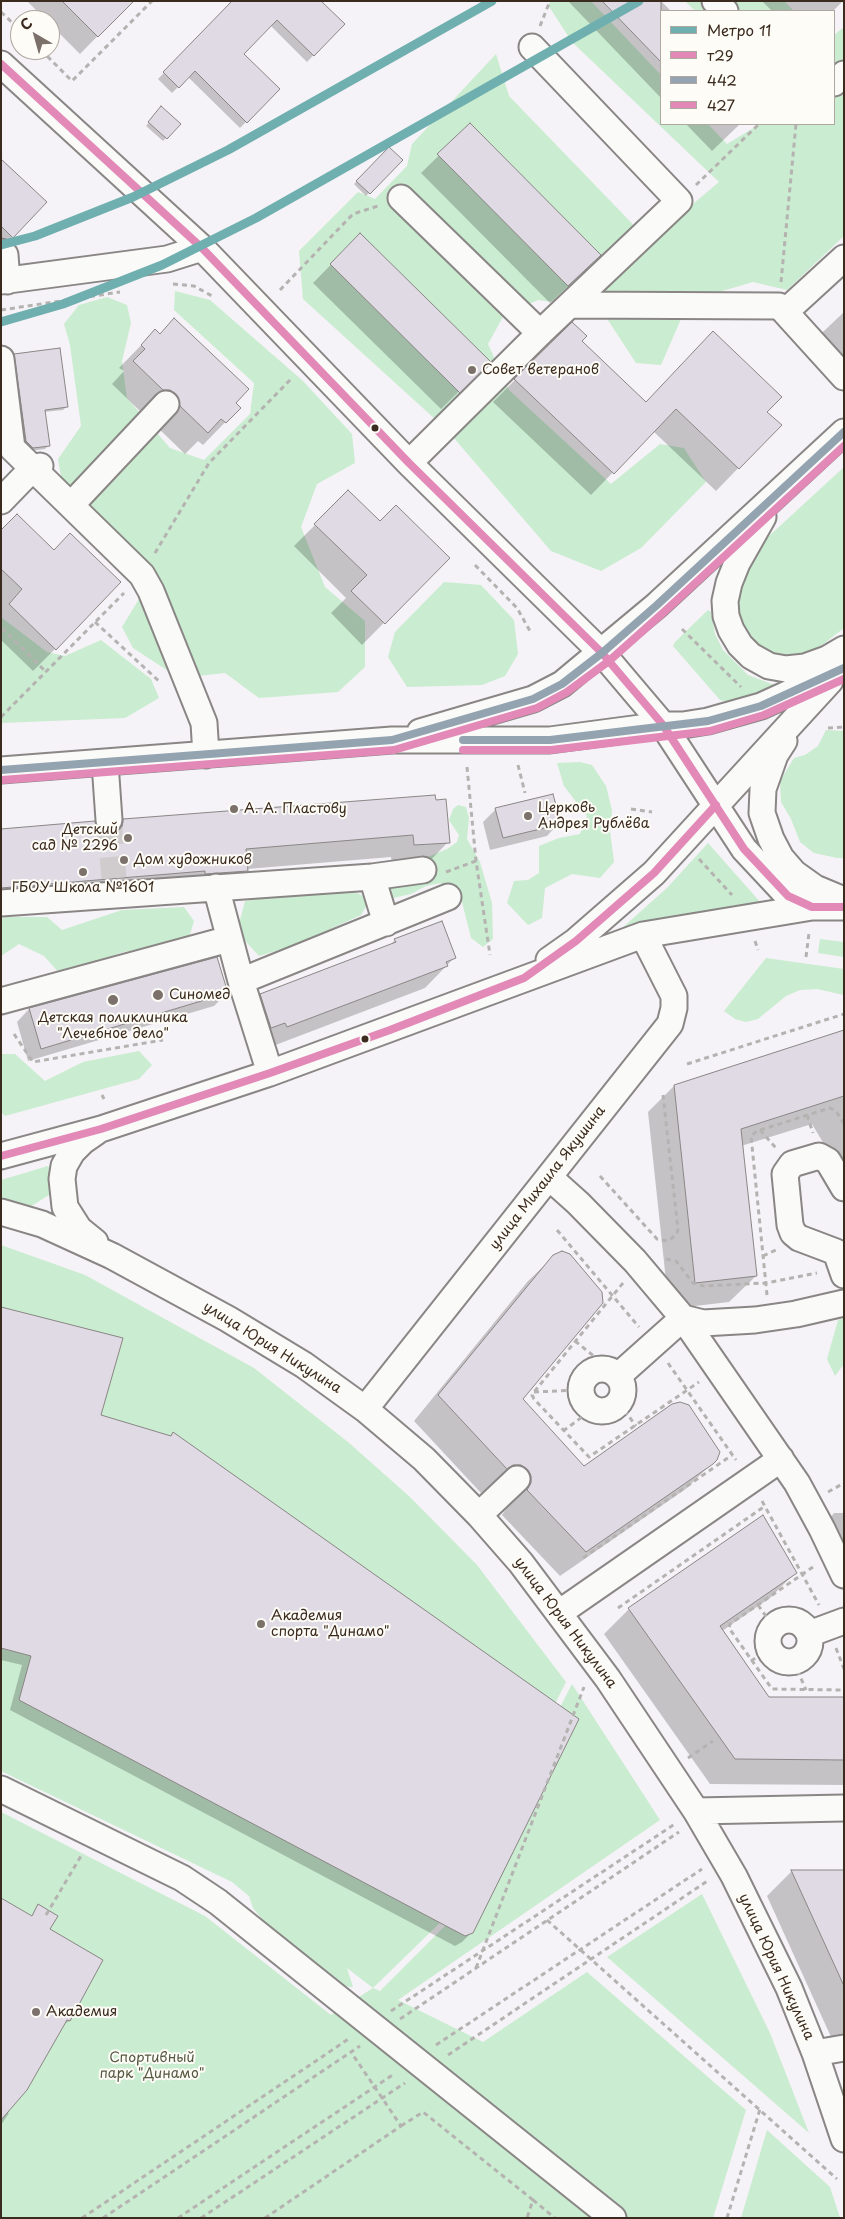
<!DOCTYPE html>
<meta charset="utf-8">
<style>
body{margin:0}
#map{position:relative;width:845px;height:2219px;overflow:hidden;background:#f5f3f7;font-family:"Playpen Sans",sans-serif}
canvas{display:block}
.frame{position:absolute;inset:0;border:2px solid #3b2a1e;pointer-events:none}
.legend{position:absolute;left:660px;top:10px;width:175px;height:115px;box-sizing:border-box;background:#fdfcf7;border:1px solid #afa8a0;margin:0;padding:6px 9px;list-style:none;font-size:15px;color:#3b2a1e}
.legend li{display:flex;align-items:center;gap:10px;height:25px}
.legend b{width:25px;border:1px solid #afa8a0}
.north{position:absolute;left:10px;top:10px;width:50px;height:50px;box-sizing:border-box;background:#fdfcf7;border:1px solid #afa8a0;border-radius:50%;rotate:322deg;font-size:14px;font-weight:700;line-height:20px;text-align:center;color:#3b2a1e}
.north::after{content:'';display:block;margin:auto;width:18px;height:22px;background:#7c706a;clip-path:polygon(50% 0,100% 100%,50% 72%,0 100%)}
</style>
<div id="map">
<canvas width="845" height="2219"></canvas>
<div class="frame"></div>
<ul class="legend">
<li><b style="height:6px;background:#6fafaf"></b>Метро 11</li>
<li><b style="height:6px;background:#e289b7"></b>т29</li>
<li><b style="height:6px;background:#93a4b0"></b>442</li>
<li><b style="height:6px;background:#e289b7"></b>427</li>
</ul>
<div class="north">С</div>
</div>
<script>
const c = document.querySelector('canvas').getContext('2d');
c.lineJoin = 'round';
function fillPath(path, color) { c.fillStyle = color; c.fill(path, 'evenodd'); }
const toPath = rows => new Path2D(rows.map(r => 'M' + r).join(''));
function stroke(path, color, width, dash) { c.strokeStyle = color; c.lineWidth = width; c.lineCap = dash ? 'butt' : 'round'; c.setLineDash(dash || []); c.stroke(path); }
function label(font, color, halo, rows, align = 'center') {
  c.font = font + ' "Playpen Sans",sans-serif'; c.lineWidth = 4; c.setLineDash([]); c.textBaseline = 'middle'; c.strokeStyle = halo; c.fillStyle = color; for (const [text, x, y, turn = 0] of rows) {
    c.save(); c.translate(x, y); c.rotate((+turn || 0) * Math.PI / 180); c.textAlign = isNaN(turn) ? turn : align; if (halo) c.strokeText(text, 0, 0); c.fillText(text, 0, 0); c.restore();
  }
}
const green = toPath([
 [551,1,591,1,661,75,661,124,708,124,727,144,760,124,834,124,834,35,844,27,844,236,787,290,753,282,712,294,681,319,661,365,636,363,600,308,538,300,504,315,488,344,509,390,611,484,660,444,684,448,706,482,641,548,601,571,551,551,447,430,303,299,299,251,358,192,375,199,407,166,412,144,496,54,509,96,649,241,719,182,572,42,548,5],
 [685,1,784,1,794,11,695,11],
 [175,291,210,300,303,381,352,434,355,463,317,484,301,527,325,587,365,621,365,667,338,692,259,698,225,673,179,678,133,648,122,627,139,599,133,554,62,483,58,459,81,426,70,345,64,324,79,305,107,297,127,305,131,323,122,361,127,398,170,448,204,460,250,414,254,383,174,310],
 [844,467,844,628,817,649,798,655,782,655,769,651,755,643,746,634,735,609,743,566,756,548],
 [444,582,481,585,514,620,518,654,505,676,482,685,407,687,388,657,395,632],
 [708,610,711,612,715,634,723,650,748,675,777,686,767,693,731,703,720,700,673,646,675,642],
 [1,617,47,652,65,656,101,640,151,679,159,698,125,718,1,723],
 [826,730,844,731,844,858,837,858,814,853,800,842,791,819,781,802,780,781,794,758,805,755,818,746],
 [580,762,592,765,606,786,612,810,610,831,614,862,600,878,572,874,545,888,542,918,528,925,507,903,514,881,528,880,539,873,539,846,559,838,580,834,587,816,564,786,557,763],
 [458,805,466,807,469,818,467,839,480,862,492,903,493,939,483,947,471,938,462,902,441,883,426,886,411,894,384,900,379,882,418,861,447,849,457,842,459,835,449,820,453,809],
 [708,843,761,903,699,912,613,936,667,888],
 [352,890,370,900,361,915,293,946,259,956,237,932,245,901,299,893],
 [184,907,194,921,189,938,120,953,61,975,44,956,19,944,1,956,1,920,4,917,47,917,62,930,122,910],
 [820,939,844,942,844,957,818,953],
 [766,958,844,969,844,995,817,989,800,990,786,996,758,1019,746,1022,735,1019,724,1011],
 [139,1051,152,1065,139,1079,5,1116,1,1112,1,1054,15,1054,45,1081,83,1062],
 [48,1166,52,1169,52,1193,27,1209,1,1201,1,1180],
 [1,1245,85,1275,254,1368,348,1442,410,1497,477,1565,566,1682,448,1915,373,1988,380,1991,452,1919,572,1684,660,1820,398,2000,483,2042,587,1972,746,2110,713,2218,1,2218,1,1812,205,1916,331,2015,373,1988,347,1968,353,1987,339,1986,278,1939,253,1908,249,1896,232,1882,1,1771],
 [844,1318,844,1364,835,1376,827,1359,838,1320],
 [702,1894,770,2033,809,2133,607,1957],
 [767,2130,830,2187,840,2218,741,2218]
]);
const shadow = toPath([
 [27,1,127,1,129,4,80,54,50,24,50,20,46,20],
 [234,1,343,24,307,62,270,25,242,54,278,89,240,128,188,77,172,93,158,79],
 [568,1,661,1,671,11,661,11,661,98],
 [762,1,843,1,833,11,772,11],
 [159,111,179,124,163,141,146,126],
 [686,124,740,124,712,151],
 [470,125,582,273,550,303,421,173],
 [389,149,401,160,366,196,354,184],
 [1,161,12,237,1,248],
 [360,235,489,362,441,409,313,283],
 [844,312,844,369,805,349],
 [155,331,239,408,203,445,198,441,185,454,158,428,147,412,141,412,112,384,124,371,119,368],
 [580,341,645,403,765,412,780,425,716,491,653,431,591,495,493,402,515,380],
 [14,355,66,407,63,410,44,412,48,446,45,449,30,451,23,444,11,358],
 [348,492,380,523,448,558,362,645,331,613,346,598,294,546],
 [1,531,55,649,33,671,1,640],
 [434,796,448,842,426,865,392,867,391,857,247,869,224,893,1,908,1,830,96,829,102,834,108,835,124,820],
 [496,809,559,823,547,836,490,850,483,822],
 [395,940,454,958,425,988,265,1049,263,1044,249,1049,239,1017,261,995,388,947],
 [227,993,214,1006,28,1061,17,1022,29,1009],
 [844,1031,844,1178,812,1124,741,1146,756,1276,729,1302,669,1309,648,1112,674,1086],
 [554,1256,521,1399,584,1467,716,1459,687,1488,560,1576,502,1515,506,1509,507,1502,495,1490,487,1490,481,1493,414,1421,528,1281],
 [1,1308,99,1416,169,1437,173,1434,472,1932,462,1942,455,1946,10,1710,22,1665,1,1660],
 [834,1513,844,1513,844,1540,834,1540,828,1520],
 [763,1517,795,1573,770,1598,722,1631,769,1698,844,1698,844,1785,710,1784,604,1634,629,1609],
 [792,1871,844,1872,844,2047,836,2048,767,1896],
 [1,1899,31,1917,36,1909,49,1929,101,1961,69,2021,66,2023,64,2022,6,2112,9,2113,1,2125]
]);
const building = toPath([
 [62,1,134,1,98,37,62,1],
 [232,1,321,1,345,24,314,56,277,20,244,54,280,89,247,123,195,71,179,88,163,72,232,1],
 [602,1,661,1,661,62,602,1],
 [161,106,181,124,167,139,148,122,161,106],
 [470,123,601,255,568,286,437,154,470,123],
 [389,147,403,160,370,194,356,181,389,147],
 [1,159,47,202,13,238,1,226,1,159],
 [360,233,491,362,460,393,330,264,360,233],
 [174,318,249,389,236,403,241,408,226,423,221,419,208,433,180,406,176,394,170,390,163,390,133,361,145,349,141,345,155,329,160,334,174,318],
 [572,322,587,336,582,341,646,402,713,331,782,397,767,412,782,425,739,469,676,409,614,474,514,379,572,322],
 [60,348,68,407,45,410,50,446,33,448,26,441,14,354,60,348],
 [348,490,380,521,396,505,450,558,385,624,351,591,367,575,314,524,348,490],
 [17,514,54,550,70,533,121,582,56,650,9,604,22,589,1,569,1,530,17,514],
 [553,794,561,824,503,838,495,808,553,794],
 [435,795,436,800,446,799,450,843,414,845,413,835,246,849,248,871,205,874,205,871,1,888,1,829,95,821,97,828,102,833,110,834,117,832,122,827,123,819,435,795],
 [442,921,456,958,446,962,448,966,287,1027,285,1023,271,1028,260,994,396,942,394,939,442,921],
 [217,957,228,993,41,1049,29,1008,217,957],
 [844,1030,844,1096,741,1129,757,1276,695,1283,674,1085,844,1030],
 [562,1251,570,1254,602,1292,603,1303,523,1399,584,1466,672,1404,680,1402,689,1405,720,1452,717,1460,713,1464,586,1552,527,1490,531,1483,531,1476,528,1470,521,1465,513,1465,507,1469,438,1395,553,1255,562,1251],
 [1,1307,123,1338,101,1415,171,1436,173,1432,579,1719,473,1933,465,1936,19,1700,31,1656,1,1648,1,1307],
 [763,1515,797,1573,720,1626,769,1697,844,1697,844,1760,735,1759,628,1608,763,1515],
 [791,1870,844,1870,844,1986,791,1870],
 [1,1898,32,1916,38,1904,58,1916,50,1929,103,1960,70,2021,67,2020,27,2090,1,2120,1,1898]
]);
const minorTunnel = toPath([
 [109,820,114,878]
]);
const path = toPath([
 [1,12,20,30],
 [540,26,550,1],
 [41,50,72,81,152,1],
 [696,185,759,124],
 [781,282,796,124],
 [173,284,194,286,212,296],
 [280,290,353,214,378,206],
 [1,310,120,292],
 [155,553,209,463,292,378],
 [475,565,517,608,530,631],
 [95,622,161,683],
 [682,629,741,687],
 [1,630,4,630,46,672],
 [1,717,124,593],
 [828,728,844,727],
 [518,765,525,793],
 [467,767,476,861,490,955],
 [631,809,652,812],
 [699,859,732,895],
 [446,872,476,861],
 [755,941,758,950],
 [806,957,809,933],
 [14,1034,33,1062,163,1040],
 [687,1064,844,1014],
 [102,1095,104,1099],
 [807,1115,813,1133],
 [760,1130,776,1148],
 [600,1176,657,1239,668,1241,676,1235,678,1230,663,1095],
 [557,1230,639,1327],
 [763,1256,776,1250],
 [666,1259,676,1261,693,1283,704,1286,766,1283,817,1273],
 [623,1283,534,1392,532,1395,534,1399,589,1457,699,1382],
 [767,1295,751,1136,757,1131,830,1108,836,1111,844,1124],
 [575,1341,600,1361],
 [668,1363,736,1460],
 [534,1392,580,1390],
 [619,1403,636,1426],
 [563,1431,593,1409],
 [828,1492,844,1483],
 [762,1501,819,1605],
 [583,1558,732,1455],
 [813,1567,730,1624,729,1628,772,1689,844,1690],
 [758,1605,773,1626],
 [618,1608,765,1506],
 [836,1648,844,1669],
 [751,1661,769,1649],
 [794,1662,806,1690],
 [688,1758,713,1741],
 [46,1915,81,1856],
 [547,1920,837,2179],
 [476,1968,584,1687],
 [391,2011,675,1824],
 [400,2019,679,1832],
 [436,2045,702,1869],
 [448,2055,709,1880],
 [401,2126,423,2112,533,2200,527,2218],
 [533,2200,555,2218],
 [82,2218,350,2038],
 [103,2218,360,2046],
 [178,2218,394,2074],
 [201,2218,405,2083],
 [265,2218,401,2126,351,2052],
 [727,2218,760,2109]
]);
const minor = toPath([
 [715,1,725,11],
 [1,64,202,248,409,463,602,653,663,725,744,849,788,896,812,907],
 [834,83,844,74],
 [401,198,540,333],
 [1,252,5,255,7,281],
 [844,258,785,312,844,377],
 [1,281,167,259,202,248],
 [571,305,779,306,785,312],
 [1,359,12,448,142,575,151,591,204,723,206,755],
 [409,463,540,333,679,201,532,47],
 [1,501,33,468,40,466],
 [71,505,166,404],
 [763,517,737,563,729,583,725,601,726,616,731,630,740,645,751,656,769,666,786,669,805,667,827,659,844,649],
 [420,732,533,699,562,684,657,605,844,432],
 [784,741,775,755,763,789,762,813,771,839,781,858,794,873,815,888,844,900],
 [105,763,109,820],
 [1,770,392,740,550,740,663,725,683,725,708,721,761,706,842,669],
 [372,877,386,923],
 [216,887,241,981,270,1073],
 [1,903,372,877,423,870],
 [549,960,576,941,654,873,830,681],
 [241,981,448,897],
 [1,1001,229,939],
 [1,1156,101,1129,270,1073,643,935,812,907,844,907],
 [549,1177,578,1203,635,1261,683,1318,797,1483,822,1529,844,1575],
 [1,1212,42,1224,112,1256,228,1319,304,1365,365,1409,424,1459,479,1515,521,1563,608,1679,696,1811,734,1876,789,1988,815,2053,844,2139],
 [95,1242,79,1229,65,1207,62,1179,64,1166,72,1152,83,1141,96,1132],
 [836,1252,799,1238,793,1233,790,1225,785,1174,792,1164,819,1156,828,1161,844,1188],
 [836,1252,844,1275],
 '581 1390a21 21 0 1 1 42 0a21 21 0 1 1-42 0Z',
 [618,1376,683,1318,703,1323,755,1320,796,1314,844,1303],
 [365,1409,670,1024,674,1008,674,996,643,935],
 [479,1515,517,1479],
 [559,1613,781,1459],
 '768 1641a21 21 0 1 1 42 0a21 21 0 1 1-42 0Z',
 [809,1634,844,1621],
 [1,1789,182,1878,218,1902,613,2218],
 [696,1811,844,1808],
 [815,2053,844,2048]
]);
const bus1 = toPath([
 [1,64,202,248,409,463,602,653,663,725,744,849,788,896,812,907,844,907],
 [1,1156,101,1129,270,1073,390,1030,524,978,576,941,654,873,716,805]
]);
const bus2 = toPath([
 [463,740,550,740,708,721,761,706,844,668],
 [1,770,392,740,533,699,562,684,602,653,657,605,844,432]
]);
const bus3 = toPath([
 [463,750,551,750,710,731,764,715,844,679],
 [2,780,394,750,537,708,567,692,609,661,664,612,844,446]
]);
const metro1 = toPath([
 [1,245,35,236,133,197,228,150,492,1],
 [1,322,63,304,162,265,256,218,639,1]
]);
const markers = [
 [472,370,5,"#7c706a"],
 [375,428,4.5,"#3b2a1e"],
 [234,809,5,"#7c706a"],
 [528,816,5,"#7c706a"],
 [128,838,5,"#7c706a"],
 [124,860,5,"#7c706a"],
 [83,872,5,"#7c706a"],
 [158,995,6,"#7c706a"],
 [113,1000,6,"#7c706a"],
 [365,1039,4.5,"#3b2a1e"],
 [261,1624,5,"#7c706a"],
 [36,2012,5,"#7c706a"]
];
const poiNames = [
 ["Совет ветеранов",482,370],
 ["Церковь",538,808],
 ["Андрея Рублёва",538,824],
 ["А. А. Пластову",244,809],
 ["Детский",118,830,"right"],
 ["сад № 2296",118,846,"right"],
 ["Дом художников",134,860],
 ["ГБОУ Школа №1601",83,888,"center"],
 ["Синомед",169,995],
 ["Детская поликлиника",113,1018,"center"],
 ["\"Лечебное дело\"",113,1034,"center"],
 ["Академия",271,1616],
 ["спорта \"Динамо\"",271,1632],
 ["Академия",46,2012]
];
const streetNames = [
 ["улица Михаила Якушина",548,1178,-52],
 ["улица Юрия Никулина",272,1348,32],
 ["улица Юрия Никулина",565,1623,53],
 ["улица Юрия Никулина",776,1967,65]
];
const parkNames = [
 ["Спортивный",152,2058],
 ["парк \"Динамо\"",152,2074]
];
fillPath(green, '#caecd0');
fillPath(shadow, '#0003');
fillPath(building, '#dfdae4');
stroke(building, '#8a8685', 1);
stroke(minorTunnel, '#d0cbcc', 25, [25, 12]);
stroke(minor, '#8a8685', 29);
stroke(path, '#b5b3b1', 3, [5, 4]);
stroke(minor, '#fafaf9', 25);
stroke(bus1, '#e289b7', 8);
stroke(bus2, '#93a4b0', 8);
stroke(bus3, '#e289b7', 8);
stroke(metro1, '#6fafaf', 9);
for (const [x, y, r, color] of markers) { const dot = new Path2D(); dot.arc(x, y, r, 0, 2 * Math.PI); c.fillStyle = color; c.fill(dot); stroke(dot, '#fdfcf7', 2); }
label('14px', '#3b2a1e', '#fdfcf7', poiNames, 'left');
label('14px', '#3b2a1e', '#fdfcf7', streetNames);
label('14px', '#565942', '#fdfcf7', parkNames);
</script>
